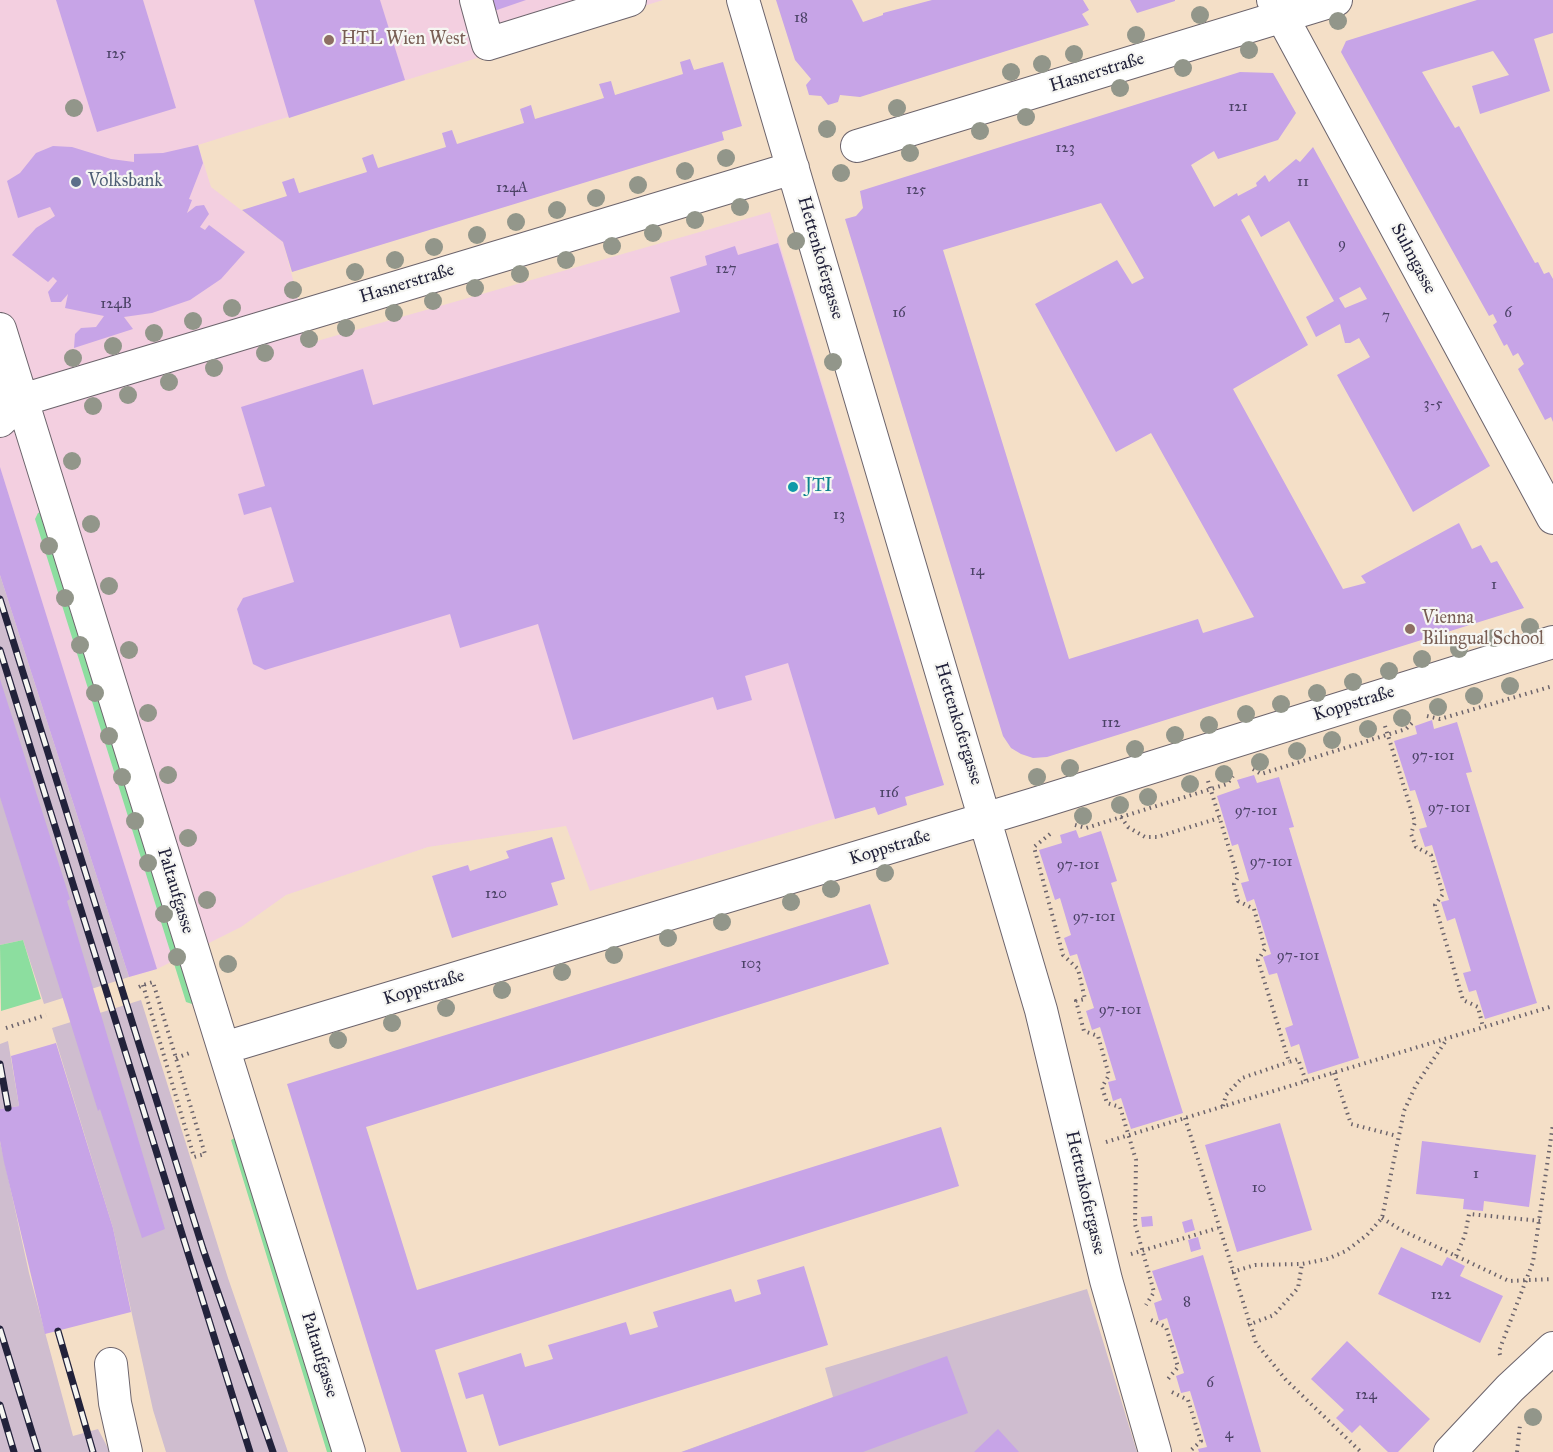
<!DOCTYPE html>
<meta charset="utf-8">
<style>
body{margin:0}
canvas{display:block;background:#f4dfc7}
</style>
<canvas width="1553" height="1452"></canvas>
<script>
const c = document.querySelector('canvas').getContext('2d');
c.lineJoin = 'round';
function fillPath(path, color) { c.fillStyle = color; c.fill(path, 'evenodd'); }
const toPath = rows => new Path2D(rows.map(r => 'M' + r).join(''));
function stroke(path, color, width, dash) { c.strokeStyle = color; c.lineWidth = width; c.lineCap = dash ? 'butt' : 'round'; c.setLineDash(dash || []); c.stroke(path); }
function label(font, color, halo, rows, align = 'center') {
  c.font = font + ' "IM FELL Great Primer",serif'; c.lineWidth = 4.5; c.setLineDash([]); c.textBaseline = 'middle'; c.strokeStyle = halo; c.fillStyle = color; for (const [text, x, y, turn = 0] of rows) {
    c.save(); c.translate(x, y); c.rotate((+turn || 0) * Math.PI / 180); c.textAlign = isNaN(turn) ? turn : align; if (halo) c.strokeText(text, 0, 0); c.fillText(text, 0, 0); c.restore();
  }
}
const built = toPath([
 [0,0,663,0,198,145,211,187,283,242,310,343,770,212,944,785,905,797,907,805,878,815,874,807,590,891,566,826,428,847,286,895,241,927,157,969,129,977,0,575]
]);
const industrial = toPath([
 [0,575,129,977,44,1004,23,940,0,945],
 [141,1000,228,1278,288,1452,166,1452,153,1410,113,1228,52,1028],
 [8,1041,19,1106,0,1109,0,1044],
 [0,1141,29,1273,73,1436,98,1429,110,1452,0,1452],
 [1087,1289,1137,1452,681,1452,833,1397,825,1368]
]);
const green = toPath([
 [48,509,199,1001,192,1004,186,1002,35,519,38,513],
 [23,940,41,999,1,1011,0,945],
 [243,1133,342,1452,327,1452,231,1140]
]);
const building = toPath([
 [56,0,143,0,176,108,97,132],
 [254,0,380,0,405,80,289,118],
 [491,0,526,0,494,11],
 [776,0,852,0,863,22,883,15,883,13,932,0,1083,0,1089,10,1082,14,1089,25,860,97,840,95,838,102,828,105,821,96,809,95,806,85,811,79,795,60],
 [1130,0,1175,0,1175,1,1137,13],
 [1477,0,1553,0,1553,33,1534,39,1550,91,1480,114,1472,86,1509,75,1493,51,1422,72,1455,128,1459,126,1535,263,1538,262,1544,274,1549,272,1553,279,1553,422,1551,417,1545,420,1518,369,1524,364,1518,353,1513,356,1507,344,1504,346,1493,325,1497,322,1493,314,1489,316,1341,52,1346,41],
 [690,59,694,70,723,62,742,126,722,132,724,140,292,272,283,242,242,210,287,196,282,182,294,178,299,193,367,172,362,158,373,154,378,168,446,147,442,133,452,130,457,144,524,123,520,109,531,105,535,119,604,98,599,84,611,81,615,95,683,74,680,62],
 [1240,72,1273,73,1296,113,1278,140,1218,159,1214,151,1191,165,1214,207,1237,193,1238,196,1257,186,1256,183,1265,175,1269,182,1296,159,1300,162,1313,147,1490,466,1413,512,1337,375,1370,357,1359,338,1350,343,1345,343,1340,324,1316,337,1306,317,1334,301,1289,221,1261,237,1249,215,1241,220,1308,345,1233,389,1343,589,1366,583,1361,576,1459,523,1472,549,1481,545,1491,563,1497,561,1524,608,1047,757,1033,758,1021,754,1011,748,1003,736,845,219,856,216,863,208,860,191],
 [1101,203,1144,278,1132,284,1117,260,1035,304,1116,452,1151,433,1254,617,1203,633,1198,619,1069,659,943,250],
 [1360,287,1367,299,1345,308,1339,298],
 [198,145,203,163,189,199,192,200,187,213,196,206,204,205,209,214,200,227,205,230,209,225,245,252,221,279,190,300,152,313,124,317,133,329,74,348,75,334,81,328,96,327,104,316,65,308,68,294,61,302,51,302,48,292,57,281,53,277,48,282,12,255,36,228,55,216,50,207,18,218,7,181,20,173,36,153,53,146,72,147,111,159,134,162,134,154,163,153],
 [778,243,944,785,905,797,907,805,878,815,875,807,835,819,788,663,745,676,752,700,717,710,713,697,573,740,538,624,460,648,450,614,265,670,253,664,237,609,243,598,294,582,271,507,244,515,238,494,265,486,241,407,363,369,373,405,680,312,670,277,707,265,705,256,735,246,738,255],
 [0,467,157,969,129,977,0,575],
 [0,679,70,899,67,901,165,1229,142,1238,100,1109,98,1111,0,797],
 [1432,720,1434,729,1457,722,1472,772,1466,773,1537,1003,1485,1019,1476,990,1469,992,1463,973,1471,971,1455,918,1447,921,1441,902,1449,900,1432,845,1425,847,1419,829,1427,827,1415,790,1410,791,1394,741,1417,734,1415,726],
 [1254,775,1257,783,1279,777,1294,827,1289,828,1359,1058,1308,1074,1299,1044,1291,1047,1285,1028,1293,1025,1277,973,1269,975,1263,957,1271,954,1254,899,1247,902,1241,883,1249,881,1238,844,1232,846,1217,796,1240,788,1237,780],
 [1076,830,1079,838,1101,831,1117,881,1111,883,1183,1113,1131,1129,1121,1098,1113,1101,1108,1082,1116,1080,1100,1027,1092,1030,1086,1011,1094,1008,1077,954,1070,956,1064,938,1071,935,1060,898,1055,900,1039,850,1062,843,1060,835],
 [552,837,565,879,551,883,558,905,452,938,432,876,468,865,470,871,509,858,506,851],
 [870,904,889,964,366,1127,417,1290,941,1127,959,1186,435,1350,467,1452,401,1452,287,1084],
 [56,1043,113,1228,131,1312,45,1334,4,1162,0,1141,0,1109,19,1106,11,1056],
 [1280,1123,1312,1230,1237,1252,1205,1145],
 [1422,1141,1536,1155,1529,1207,1484,1201,1483,1211,1463,1209,1464,1199,1416,1194],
 [1152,1216,1153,1226,1142,1227,1141,1217],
 [1192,1219,1195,1230,1185,1233,1182,1222],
 [1198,1237,1201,1249,1191,1252,1188,1240],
 [1401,1247,1442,1266,1447,1257,1465,1266,1460,1276,1503,1296,1480,1343,1378,1294],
 [1203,1255,1226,1332,1261,1452,1199,1452,1198,1449,1207,1447,1190,1391,1181,1393,1176,1376,1184,1373,1176,1347,1167,1318,1159,1321,1154,1303,1162,1300,1152,1271],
 [804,1266,828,1345,499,1446,483,1394,466,1399,458,1373,521,1353,525,1367,553,1359,548,1345,626,1322,630,1335,658,1327,653,1312,731,1289,735,1302,761,1294,757,1280],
 [1347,1341,1430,1419,1398,1452,1388,1452,1360,1425,1352,1433,1336,1418,1344,1410,1311,1379],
 [947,1356,968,1413,863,1452,682,1452],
 [998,1429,1019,1452,974,1452]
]);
const path = toPath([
 [1427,716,1440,719,1553,686],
 [1385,726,1415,822,1411,834,1416,847,1431,855,1443,894,1435,905,1463,1000,1478,1007,1483,1027],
 [1253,769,1261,774,1406,729,1415,720],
 [1208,781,1238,877,1234,884,1238,901,1254,909,1265,949,1258,960,1289,1062,1298,1059,1306,1081],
 [1121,817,1128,827,1145,837,1157,837,1219,818],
 [1075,825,1086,828,1227,784,1233,776],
 [1050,834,1034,847,1063,955,1078,969,1085,999,1076,1001,1084,1031,1098,1036,1109,1075,1102,1087,1107,1103,1120,1107,1136,1160,1135,1224,1154,1292,1146,1305],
 [139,987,143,985,153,982,205,1154,194,1157,143,985],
 [6,1028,46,1015],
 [176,1058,192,1052],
 [1334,1073,1351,1124,1397,1136],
 [1223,1106,1226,1095,1242,1078,1289,1062],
 [1185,1118,1256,1343,1286,1380,1361,1452],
 [1106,1142,1553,1006],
 [1382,1218,1401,1230,1509,1281,1553,1279],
 [1131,1254,1218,1228],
 [1456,1256,1465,1235,1469,1214,1541,1221],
 [1232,1272,1255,1265,1302,1264,1327,1259,1346,1251,1367,1235,1382,1218,1404,1111,1416,1085,1447,1039],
 [1151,1320,1166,1327,1178,1367,1168,1379],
 [1248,1325,1274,1315,1298,1288,1302,1264],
 [1500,1355,1499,1351,1533,1262,1553,1124],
 [1172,1392,1188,1400,1201,1441,1189,1452],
 [1517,1452,1520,1425]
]);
const minor = toPath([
 [476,0,488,44,630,0],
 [743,0,1041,1010,1106,1280,1155,1452],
 [1273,0,1553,518],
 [857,146,1336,0],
 [0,329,349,1452],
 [1,397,22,400,793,168],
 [0,421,22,400],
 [224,1048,1034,804,1553,642],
 [111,1364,115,1403,126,1452],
 [1450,1452,1510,1388,1553,1348]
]);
const rail = toPath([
 [0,599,203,1249,273,1452],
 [0,650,250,1452],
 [0,1064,8,1108],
 [0,1329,38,1452],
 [58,1331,93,1452],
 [0,1405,14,1452]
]);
const trees = [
 [1200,15],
 [1338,21],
 [1136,35],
 [1249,50],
 [1074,54],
 [1042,64],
 [1183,68],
 [1011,72],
 [1120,88],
 [74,108],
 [897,108],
 [1026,117],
 [827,129],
 [980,131],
 [910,153],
 [726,158],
 [685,171],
 [841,173],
 [638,185],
 [596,198],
 [740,207],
 [557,210],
 [695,220],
 [516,222],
 [653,233],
 [477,235],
 [796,241],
 [612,246],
 [434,247],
 [395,260],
 [566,260],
 [355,272],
 [520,274],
 [475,288],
 [293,290],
 [433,301],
 [232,308],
 [394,313],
 [193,321],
 [346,328],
 [154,333],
 [309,339],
 [113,346],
 [265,353],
 [73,358],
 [833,362],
 [214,368],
 [169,382],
 [128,395],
 [93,406],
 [72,461],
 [91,524],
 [49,546],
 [109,586],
 [65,598],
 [1530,627],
 [1494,638],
 [80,645],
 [1459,649],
 [129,650],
 [1422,659],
 [1389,671],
 [1353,682],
 [1510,686],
 [95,693],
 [1317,693],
 [1474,696],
 [1281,704],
 [1438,707],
 [148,713],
 [1246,714],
 [1402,718],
 [1209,725],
 [1368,729],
 [1175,735],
 [109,736],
 [1332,740],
 [1135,749],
 [1297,751],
 [1260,762],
 [1070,768],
 [1224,774],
 [168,775],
 [122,777],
 [1037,777],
 [1190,784],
 [1148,797],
 [1120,805],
 [1083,816],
 [135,821],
 [188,838],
 [148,863],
 [885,873],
 [831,889],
 [207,900],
 [791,902],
 [164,914],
 [722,922],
 [668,938],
 [614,955],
 [177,957],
 [228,964],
 [562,972],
 [502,990],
 [446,1008],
 [392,1023],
 [338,1040],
 [1533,1417]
];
const markers = [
 [329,40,6,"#8d6e63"],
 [76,182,6,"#5c6f8a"],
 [793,487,6,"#0f9aa8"],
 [1410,629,6,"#8d6e63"]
];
const numberNames = [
 ["18",801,18],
 ["125",116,54],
 ["121",1238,107],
 ["123",1065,148],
 ["11",1303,182],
 ["124A",512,188],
 ["125",916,190],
 ["9",1342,244],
 ["127",726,269],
 ["124B",116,304],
 ["16",899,313],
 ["6",1508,313],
 ["7",1386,316],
 ["3-5",1433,404],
 ["13",839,515],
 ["14",977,571],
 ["1",1494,585],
 ["112",1111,723],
 ["97-101",1433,756],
 ["116",889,793],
 ["97-101",1449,808],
 ["97-101",1256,811],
 ["97-101",1271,862],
 ["97-101",1078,865],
 ["120",496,894],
 ["97-101",1094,917],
 ["97-101",1298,956],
 ["103",751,964],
 ["97-101",1120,1010],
 ["1",1476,1174],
 ["10",1259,1188],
 ["122",1441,1295],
 ["8",1187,1302],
 ["6",1210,1383],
 ["124",1366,1395],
 ["4",1229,1434]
];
const educationNames = [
 ["HTL Wien West",341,40],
 ["Vienna",1422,619],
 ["Bilingual School",1422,640]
];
const streetNames = [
 ["Hasnerstraße",1097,73,-17],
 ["Hettenkofergasse",820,258,74],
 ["Sulmgasse",1413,259,62],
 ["Hasnerstraße",407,284,-17],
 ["Koppstraße",1354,704,-17],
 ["Hettenkofergasse",958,724,73],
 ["Koppstraße",890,848,-17],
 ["Paltaufgasse",175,891,73],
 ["Koppstraße",424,988,-17],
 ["Hettenkofergasse",1085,1193,77],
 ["Paltaufgasse",319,1355,73]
];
const serviceNames = [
 ["Volksbank",88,182]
];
const cultureNames = [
 ["JTI",805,487]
];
fillPath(built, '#f3cfe0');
fillPath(industrial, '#cfbdcf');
fillPath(green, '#8cde9f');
fillPath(building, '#c7a4e7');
stroke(minor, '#6c646c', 34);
stroke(path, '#6c646c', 4, [1.5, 4.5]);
stroke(minor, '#fff', 32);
stroke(rail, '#22223b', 7);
stroke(rail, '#f6f6f2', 4.5, [14]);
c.fillStyle = '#92968a';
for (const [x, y] of trees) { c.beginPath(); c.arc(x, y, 9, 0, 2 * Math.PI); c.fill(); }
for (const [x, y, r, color] of markers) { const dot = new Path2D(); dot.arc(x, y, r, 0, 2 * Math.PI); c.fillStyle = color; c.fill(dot); stroke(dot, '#f6f6f2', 2); }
label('15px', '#4b4266', null, numberNames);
label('18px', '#785e54', '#f6f6f2', educationNames, 'left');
label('18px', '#22223b', '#f6f6f2', streetNames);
label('18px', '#4e5e75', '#f6f6f2', serviceNames, 'left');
label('18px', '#0d838f', '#f6f6f2', cultureNames, 'left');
</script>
